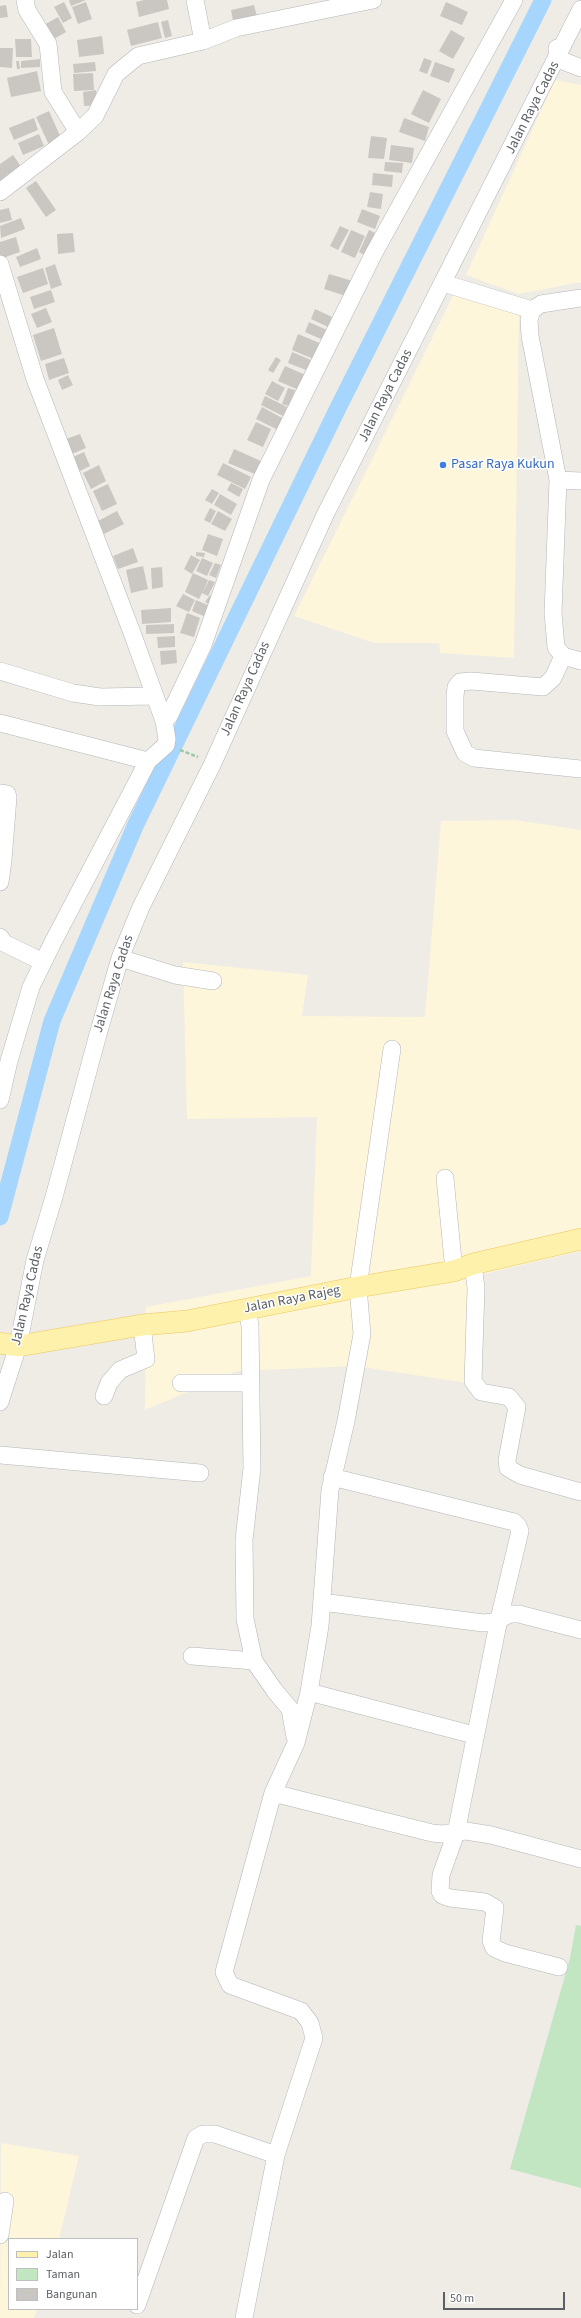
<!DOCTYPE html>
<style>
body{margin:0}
#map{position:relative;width:581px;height:2318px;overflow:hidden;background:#eeece5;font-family:"Source Sans 3",sans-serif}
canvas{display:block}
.legend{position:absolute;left:8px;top:2238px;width:130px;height:72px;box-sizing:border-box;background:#fff;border:1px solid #bebfc1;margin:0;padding:5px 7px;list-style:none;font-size:12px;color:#5c6065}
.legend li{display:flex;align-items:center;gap:8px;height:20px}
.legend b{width:20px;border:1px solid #bebfc1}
.scale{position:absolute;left:443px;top:2292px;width:122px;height:18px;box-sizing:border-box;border:2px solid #5c6065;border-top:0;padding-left:5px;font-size:12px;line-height:14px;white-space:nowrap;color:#5c6065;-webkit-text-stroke:3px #fff;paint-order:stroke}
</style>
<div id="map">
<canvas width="581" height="2318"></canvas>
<ul class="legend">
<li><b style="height:5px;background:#fdf1ab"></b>Jalan</li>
<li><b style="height:11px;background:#c2e5c2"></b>Taman</li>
<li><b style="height:11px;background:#cac7c2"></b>Bangunan</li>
</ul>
<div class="scale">50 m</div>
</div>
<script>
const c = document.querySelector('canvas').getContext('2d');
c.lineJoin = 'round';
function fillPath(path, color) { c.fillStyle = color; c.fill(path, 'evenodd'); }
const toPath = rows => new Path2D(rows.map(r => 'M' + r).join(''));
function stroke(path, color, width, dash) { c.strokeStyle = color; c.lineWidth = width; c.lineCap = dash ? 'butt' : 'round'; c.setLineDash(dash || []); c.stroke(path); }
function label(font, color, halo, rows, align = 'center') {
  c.font = font + ' "Source Sans 3",sans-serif'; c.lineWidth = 3; c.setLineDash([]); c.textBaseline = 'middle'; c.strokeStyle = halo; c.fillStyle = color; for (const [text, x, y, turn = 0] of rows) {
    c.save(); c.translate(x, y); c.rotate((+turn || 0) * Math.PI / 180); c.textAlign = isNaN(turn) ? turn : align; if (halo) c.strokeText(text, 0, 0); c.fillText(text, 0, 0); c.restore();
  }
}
const commercial = toPath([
 [555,80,581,85,581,282,519,294,466,275],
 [456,290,519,314,514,658,440,653,439,643,374,643,294,616],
 [515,820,581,830,581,1251,472,1277,474,1384,355,1366,237,1371,145,1410,146,1307,311,1276,317,1117,187,1119,183,962,308,975,302,1016,425,1017,441,821],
 [1,2143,79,2156,59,2239,9,2239,9,2309,38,2309,33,2318,0,2318]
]);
const green = toPath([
 [576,1925,581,1926,581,2188,510,2169,570,1958]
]);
const canal = toPath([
 [0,1217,52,1021,136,824,337,410,543,0]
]);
const building = toPath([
 [69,0,86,0,71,6],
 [144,0,167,0,169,9,139,17,136,2],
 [64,2,72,18,63,23,54,7],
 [86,2,92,19,78,24,72,7],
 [446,2,468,12,462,25,440,16],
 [6,5,8,17,0,18,0,6],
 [254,5,258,20,234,26,231,10],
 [58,17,66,32,52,40,44,25],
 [168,20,172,36,165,38,161,22],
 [158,22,162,38,131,46,127,30],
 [451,30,465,38,453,59,439,51],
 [102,36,104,54,79,57,77,40],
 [15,39,31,39,32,57,16,57],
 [0,48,13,48,12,68,0,67],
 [424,58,432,61,427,74,419,71],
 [40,59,40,67,21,68,21,61],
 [16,61,19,61,20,69,17,69],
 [95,62,96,71,74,73,73,64],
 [435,62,455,69,449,83,430,76],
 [37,71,41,91,11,97,7,78],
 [93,73,94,90,74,91,73,74],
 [96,90,97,105,84,106,83,92],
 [423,90,441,99,429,123,411,114],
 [49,111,61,138,49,145,36,117],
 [34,118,38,130,14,140,9,128],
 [404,118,429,127,425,141,399,132],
 [39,134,44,146,23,155,18,143],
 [371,136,387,138,384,159,368,158],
 [391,145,414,148,412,163,389,160],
 [13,155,22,168,0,184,0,164],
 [385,162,403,163,402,173,384,171],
 [373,173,393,175,392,187,372,185],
 [36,181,56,210,46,217,26,188],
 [370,192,383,194,381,209,367,207],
 [9,208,12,220,0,223,0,210],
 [362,209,380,216,375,229,357,222],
 [21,218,25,229,1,238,0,226],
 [340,226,349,230,338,250,330,246],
 [351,230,365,236,355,258,341,252],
 [369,230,377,234,366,256,359,252],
 [73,233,75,252,58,254,57,234],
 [16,237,20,252,0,259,0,242],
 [37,248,41,259,20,267,16,257],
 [55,264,62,285,51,289,45,268],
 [43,268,48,284,23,293,17,277],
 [329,274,353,281,349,297,324,289],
 [51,290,55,302,34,309,30,297],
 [46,308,52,322,37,328,31,314],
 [315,309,332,317,328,327,311,319],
 [309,322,327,330,323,340,305,332],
 [54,328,62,354,41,361,33,335],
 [298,334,322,344,316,360,292,350],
 [292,352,311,360,306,370,288,363],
 [276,357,281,360,273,373,268,370],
 [64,358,69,373,49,380,45,364],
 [285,366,308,376,301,391,278,381],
 [68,375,73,385,62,390,58,380],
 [272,381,285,388,278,401,265,394],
 [288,388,295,390,289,406,282,404],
 [265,396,287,407,283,416,261,405],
 [262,407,284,419,278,430,256,419],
 [256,422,271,429,263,447,247,440],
 [80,434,86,448,72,454,66,439],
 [234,449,263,462,257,475,228,463],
 [84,452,90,466,80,471,73,457],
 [223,463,251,477,245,489,217,475],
 [99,465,106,481,91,489,83,473],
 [231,483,243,489,239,497,227,490],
 [108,484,117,504,102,511,93,491],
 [212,489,219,493,212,504,205,500],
 [220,494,237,504,231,515,214,505],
 [210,508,216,511,210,523,204,520],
 [117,511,124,524,104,534,98,521],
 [218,511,232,519,225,531,211,524],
 [208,534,223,539,217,556,202,550],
 [133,548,138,562,118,569,113,556],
 [196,552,205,553,204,557,196,556],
 [191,555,200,560,192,574,184,569],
 [202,558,213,563,207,576,196,571],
 [215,563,221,565,216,578,209,575],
 [143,566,148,589,131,593,126,570],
 [162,567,163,587,152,589,151,568],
 [193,573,208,580,203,592,209,580,215,582,208,596,202,593,199,599,185,592],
 [183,594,195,600,189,612,176,606],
 [210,595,213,597,208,604,205,602],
 [196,600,210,606,206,617,192,611],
 [171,608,171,622,142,624,141,610],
 [187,613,200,618,194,637,180,633],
 [174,624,174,633,146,634,146,625],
 [175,636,175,647,158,648,157,637],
 [176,650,177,663,161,665,160,651]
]);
const path = toPath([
 [180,750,198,757]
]);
const minor = toPath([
 [25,0,27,10,48,44,53,92,78,132],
 [195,0,203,41],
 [557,48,558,59,581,68],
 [0,192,78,132,95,116,116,74,138,56,203,41,236,28,373,0],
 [0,264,35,379,131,630,164,721,167,739,166,745,148,761,53,942,31,987,9,1061,0,1100],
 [443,283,532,310],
 [558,480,530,336,529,320,532,310,541,304,581,298],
 [581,481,558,480,553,613,556,647,563,656,581,661],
 [563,656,553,678,543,687,471,681,460,682,456,687,455,696,455,731,465,753,474,758,581,769],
 [0,671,73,693,100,697,154,696],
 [164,721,169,716,203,645,261,480,374,253,514,0],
 [0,723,148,761],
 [0,793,7,794,8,797,3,860],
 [0,859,3,860,0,882],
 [0,937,4,943,43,962],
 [120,958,175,975,213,981],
 [445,1178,454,1271],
 [473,1264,476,1288,473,1381,481,1392,509,1397,517,1407,507,1460,508,1468,520,1475,581,1492],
 [247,1308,250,1326,252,1468,244,1540,245,1619,254,1661,275,1691,290,1709,295,1737],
 [181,1383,251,1383],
 [104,1396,109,1383,120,1370,146,1359,142,1325],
 [0,1402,18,1346,35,1260,54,1197,97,1038,120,958,141,907,212,765,325,515,581,9],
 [0,1455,200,1473],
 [332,1477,514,1522,518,1526,520,1531,499,1619,456,1833,441,1875,440,1891,442,1895,450,1898,485,1902,495,1908,491,1941,494,1948,505,1953,559,1967],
 [322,1602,483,1623,493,1622,510,1614,519,1614,581,1630],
 [192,1656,254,1661],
 [309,1692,474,1735],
 [273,1793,432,1833,442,1834,466,1831,491,1835,581,1859],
 [0,2235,5,2201],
 [137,2305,196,2138,203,2134,215,2134,276,2155],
 [244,2318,276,2155,314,2038,310,2023,301,2011,230,1985,224,1972,273,1793,296,1743,309,1692,320,1626,330,1490,346,1421,362,1334,358,1287,392,1049]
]);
const major = toPath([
 [0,1343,18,1346,142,1325,187,1321,358,1287,454,1271,473,1264,581,1239]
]);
const markers = [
 [443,465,4,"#3f7fe0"]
];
const streetNames = [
 ["Jalan Raya Cadas",533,108,-63],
 ["Jalan Raya Cadas",386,396,-63],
 ["Jalan Raya Cadas",246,689,-66],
 ["Jalan Raya Cadas",114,984,-72],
 ["Jalan Raya Cadas",28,1296,-77],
 ["Jalan Raya Rajeg",292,1300,-11]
];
const shopNames = [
 ["Pasar Raya Kukun",451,465]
];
fillPath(commercial, '#fdf6db');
fillPath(green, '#c2e5c2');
stroke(canal, '#a6d5fd', 17);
fillPath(building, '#cac7c2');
stroke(minor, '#b2b5b9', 18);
stroke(major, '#edc85e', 22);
stroke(path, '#9bc6a8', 2.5, [4, 2]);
stroke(minor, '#fff', 17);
stroke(major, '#fdf1ab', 21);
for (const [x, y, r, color] of markers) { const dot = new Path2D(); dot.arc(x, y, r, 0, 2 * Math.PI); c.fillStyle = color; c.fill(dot); stroke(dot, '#fff', 1.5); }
label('14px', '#5c6065', '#fff', streetNames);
label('14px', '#366cbe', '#fff', shopNames, 'left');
</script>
